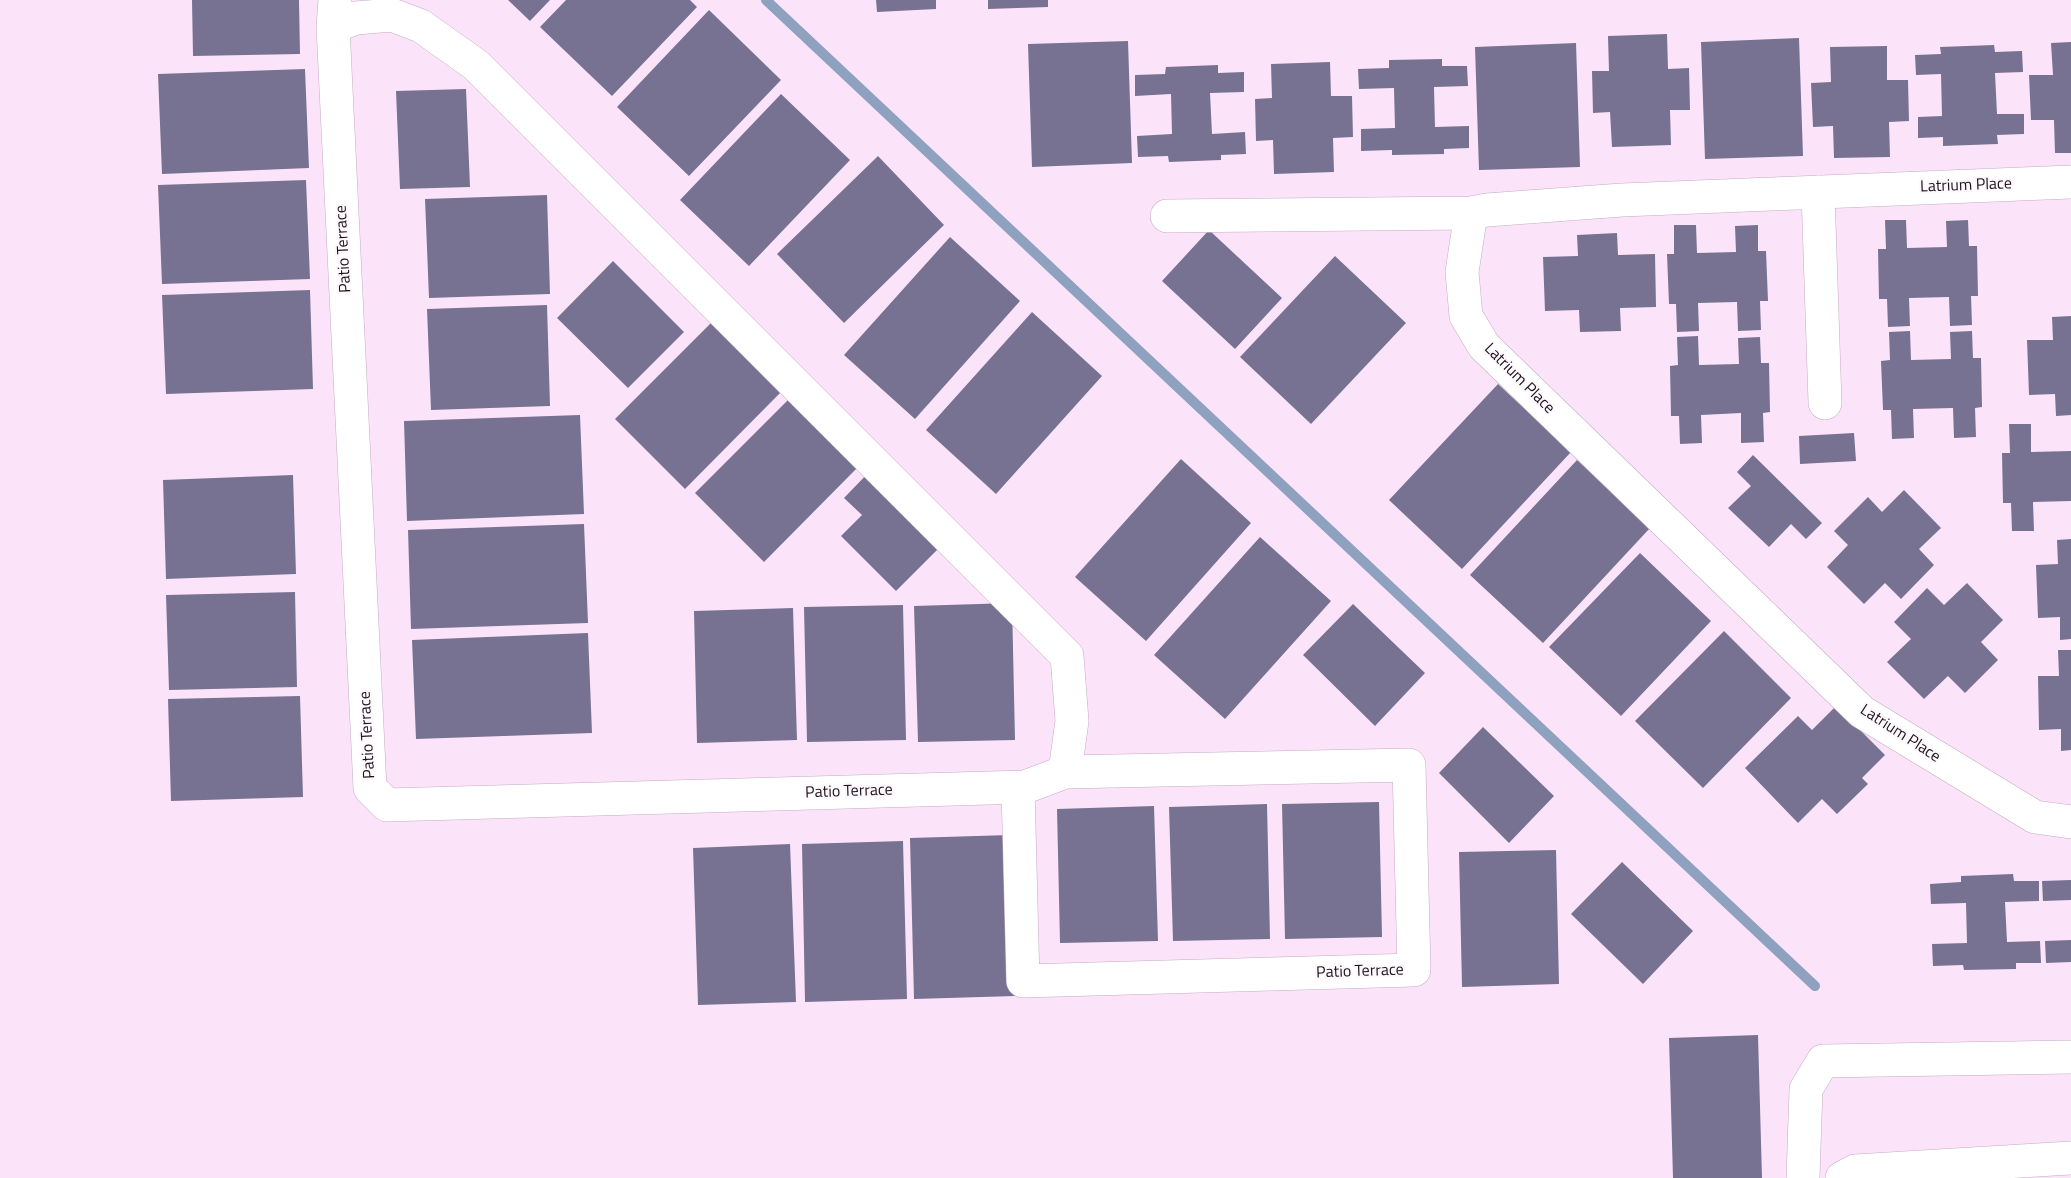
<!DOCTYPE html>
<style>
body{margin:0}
canvas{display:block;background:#fbe4fa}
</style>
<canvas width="2071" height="1178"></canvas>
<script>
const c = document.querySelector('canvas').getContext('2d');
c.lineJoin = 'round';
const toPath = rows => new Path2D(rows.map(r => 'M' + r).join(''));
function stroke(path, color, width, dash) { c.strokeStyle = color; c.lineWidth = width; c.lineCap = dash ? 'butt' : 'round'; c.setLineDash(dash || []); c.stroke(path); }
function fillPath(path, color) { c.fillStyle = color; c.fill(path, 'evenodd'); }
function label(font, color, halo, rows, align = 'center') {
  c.font = font + ' "Titillium Web",sans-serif'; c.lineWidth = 4.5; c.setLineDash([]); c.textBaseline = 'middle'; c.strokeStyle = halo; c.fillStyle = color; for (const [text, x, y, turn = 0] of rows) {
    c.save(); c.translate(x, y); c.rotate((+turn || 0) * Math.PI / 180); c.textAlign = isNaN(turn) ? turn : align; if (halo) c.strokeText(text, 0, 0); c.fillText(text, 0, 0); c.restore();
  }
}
const stream = toPath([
 [766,0,1815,986]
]);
const building = toPath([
 [192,0,299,0,300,54,193,56],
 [508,0,550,0,530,21],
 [566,0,690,0,697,7,612,96,540,27],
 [876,0,936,0,936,9,877,12],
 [988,0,1048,0,1048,7,988,9],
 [709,10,781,80,689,176,617,107],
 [1667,34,1668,69,1689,68,1690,110,1670,110,1671,145,1612,147,1610,112,1593,113,1592,71,1609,71,1608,36],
 [1799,38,1803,156,1705,159,1701,42],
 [1128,41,1132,163,1032,167,1028,44],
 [2071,42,2071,153,2055,153,2054,120,2031,120,2029,75,2053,75,2051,43],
 [1576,43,1580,167,1479,170,1475,47],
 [1994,45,1995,52,2022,51,2023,72,1995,73,1997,114,2024,114,2024,134,1997,135,1998,144,1943,146,1943,137,1918,138,1918,117,1942,116,1941,74,1916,75,1915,55,1941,54,1940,47],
 [1887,46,1887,80,1908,80,1909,121,1889,122,1890,157,1834,158,1833,126,1813,127,1811,83,1831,82,1830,47],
 [1442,59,1442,66,1467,66,1468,86,1434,87,1435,127,1469,126,1469,148,1444,149,1444,154,1392,155,1392,150,1361,151,1361,129,1395,128,1394,88,1359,89,1358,69,1389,68,1389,60],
 [1330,62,1331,96,1352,96,1353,137,1333,138,1334,172,1274,174,1273,140,1256,141,1255,99,1272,98,1271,64],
 [1218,65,1218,73,1244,72,1244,92,1210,93,1212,134,1245,132,1246,154,1221,155,1221,160,1169,162,1168,156,1138,157,1137,136,1172,134,1171,94,1135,96,1135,75,1165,74,1166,67],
 [305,69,309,168,162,174,158,74],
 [466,89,470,187,400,189,396,91],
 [781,94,850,160,749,266,680,200],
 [878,156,944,225,844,323,777,254],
 [306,180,310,279,162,284,158,185],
 [547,195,550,294,429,298,425,199],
 [1885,220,1906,220,1907,248,1947,247,1946,221,1968,220,1969,246,1977,246,1978,296,1971,296,1972,325,1950,326,1949,297,1909,298,1910,326,1888,327,1887,299,1879,299,1878,249,1886,249],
 [1674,225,1696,225,1697,253,1736,252,1735,226,1758,225,1758,251,1766,251,1768,301,1760,301,1761,330,1738,331,1737,302,1698,303,1699,331,1677,332,1676,304,1669,304,1667,254,1674,254],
 [1209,230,1282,298,1235,349,1162,281],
 [1617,233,1618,255,1655,254,1656,307,1620,308,1621,331,1580,332,1579,310,1545,311,1543,257,1578,256,1577,235],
 [950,237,1020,301,915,419,844,355],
 [1335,256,1406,323,1311,424,1240,357],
 [613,261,684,332,628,388,557,318],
 [310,290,313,389,166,394,162,295],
 [547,305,550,406,431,410,427,309],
 [1032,312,1102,376,996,494,926,430],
 [2071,316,2071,415,2056,416,2055,394,2029,395,2027,340,2053,340,2052,317],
 [711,323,780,393,685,489,615,419],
 [1910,331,1911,360,1951,359,1950,332,1972,331,1973,358,1981,358,1982,407,1975,408,1976,437,1954,438,1953,408,1913,409,1914,438,1892,439,1891,410,1883,410,1881,361,1890,360,1889,332],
 [1698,336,1699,365,1739,364,1738,338,1760,337,1761,363,1769,363,1770,412,1763,413,1764,442,1741,443,1741,413,1701,415,1702,443,1680,444,1679,416,1671,416,1670,366,1678,365,1677,337],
 [1498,384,1571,452,1462,569,1389,500],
 [792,396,860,465,764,562,695,493],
 [580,415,584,514,407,521,404,421],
 [2009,424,2031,424,2031,452,2071,451,2071,501,2033,502,2034,531,2012,531,2011,503,2003,503,2002,453,2010,453],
 [1854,433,1856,461,1800,464,1799,436],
 [1753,455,1822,523,1806,539,1791,524,1769,547,1728,508,1751,486,1737,472],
 [1181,459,1251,523,1146,641,1075,577],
 [1577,460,1650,528,1543,643,1470,575],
 [870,471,943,544,896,591,841,536,862,515,844,498],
 [293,475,296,574,166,579,163,480],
 [1904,490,1941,528,1919,549,1934,565,1901,599,1885,583,1864,604,1827,567,1848,545,1834,531,1868,497,1882,512],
 [584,524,588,623,411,629,408,530],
 [1260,537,1331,601,1225,719,1154,655],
 [2071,539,2071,639,2060,640,2060,617,2038,618,2036,565,2058,564,2057,540],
 [1640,553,1711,621,1621,716,1549,647],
 [1967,583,2003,620,1981,642,1998,660,1965,693,1948,676,1924,699,1887,662,1911,639,1894,622,1927,588,1944,605],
 [295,592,297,687,169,690,166,595],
 [1012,603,1015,740,918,742,914,606],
 [1353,604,1425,673,1375,726,1303,655],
 [903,605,906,740,807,742,804,607],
 [793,608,797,740,697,743,694,611],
 [1724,631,1791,698,1703,788,1635,721],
 [588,633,592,733,416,739,412,640],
 [2058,650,2071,650,2071,750,2061,751,2061,729,2039,730,2038,676,2059,676],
 [300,696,303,797,171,801,168,699],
 [1836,706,1885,755,1862,778,1868,784,1837,814,1822,799,1798,823,1745,768,1798,716,1812,730],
 [1483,727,1554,796,1509,843,1439,773],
 [1379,802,1382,937,1285,939,1282,804],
 [1267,804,1270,939,1173,941,1169,807],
 [1154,806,1158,941,1060,943,1057,809],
 [1010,835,1015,996,914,999,910,838],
 [903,841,907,999,805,1002,802,844],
 [790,844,796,1002,698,1005,693,848],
 [1556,850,1559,984,1462,987,1459,852],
 [1622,862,1693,931,1643,984,1571,914],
 [2013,874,2014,881,2039,881,2039,901,2005,902,2007,942,2040,941,2041,963,2016,963,2016,969,1964,970,1963,965,1933,966,1932,944,1967,943,1966,903,1931,904,1930,884,1961,882,1961,876],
 [2071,880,2071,900,2043,901,2042,881],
 [2071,940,2071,962,2046,963,2045,941],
 [1758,1035,1762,1178,1673,1178,1669,1038]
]);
const minor = toPath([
 [335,0,333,27,370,788,387,805,1025,787,1065,772,1409,765,1414,970,1023,981,1018,788],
 [333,27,356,18,392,15,421,26,476,65,1067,656,1072,721,1065,772],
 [2071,182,1622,200,1487,210,1471,213,1462,272,1466,316,1484,346,1862,712,2035,817,2071,822],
 [1818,192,1825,403],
 [1167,216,1471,213],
 [1803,1178,1806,1089,1823,1061,2071,1057],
 [1842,1178,1855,1171,2071,1158]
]);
const streetNames = [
 ["Latrium Place",1966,186,-2],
 ["Patio Terrace",344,249,-93],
 ["Latrium Place",1519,379,45],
 ["Latrium Place",1900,734,33],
 ["Patio Terrace",368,735,-93],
 ["Patio Terrace",849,792,-2],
 ["Patio Terrace",1360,972,-2]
];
stroke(stream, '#8ea1be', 10);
fillPath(building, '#777291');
stroke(minor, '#c2acc1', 34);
stroke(minor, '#fff', 33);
label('16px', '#1b131b', '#fdf8fc', streetNames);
</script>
